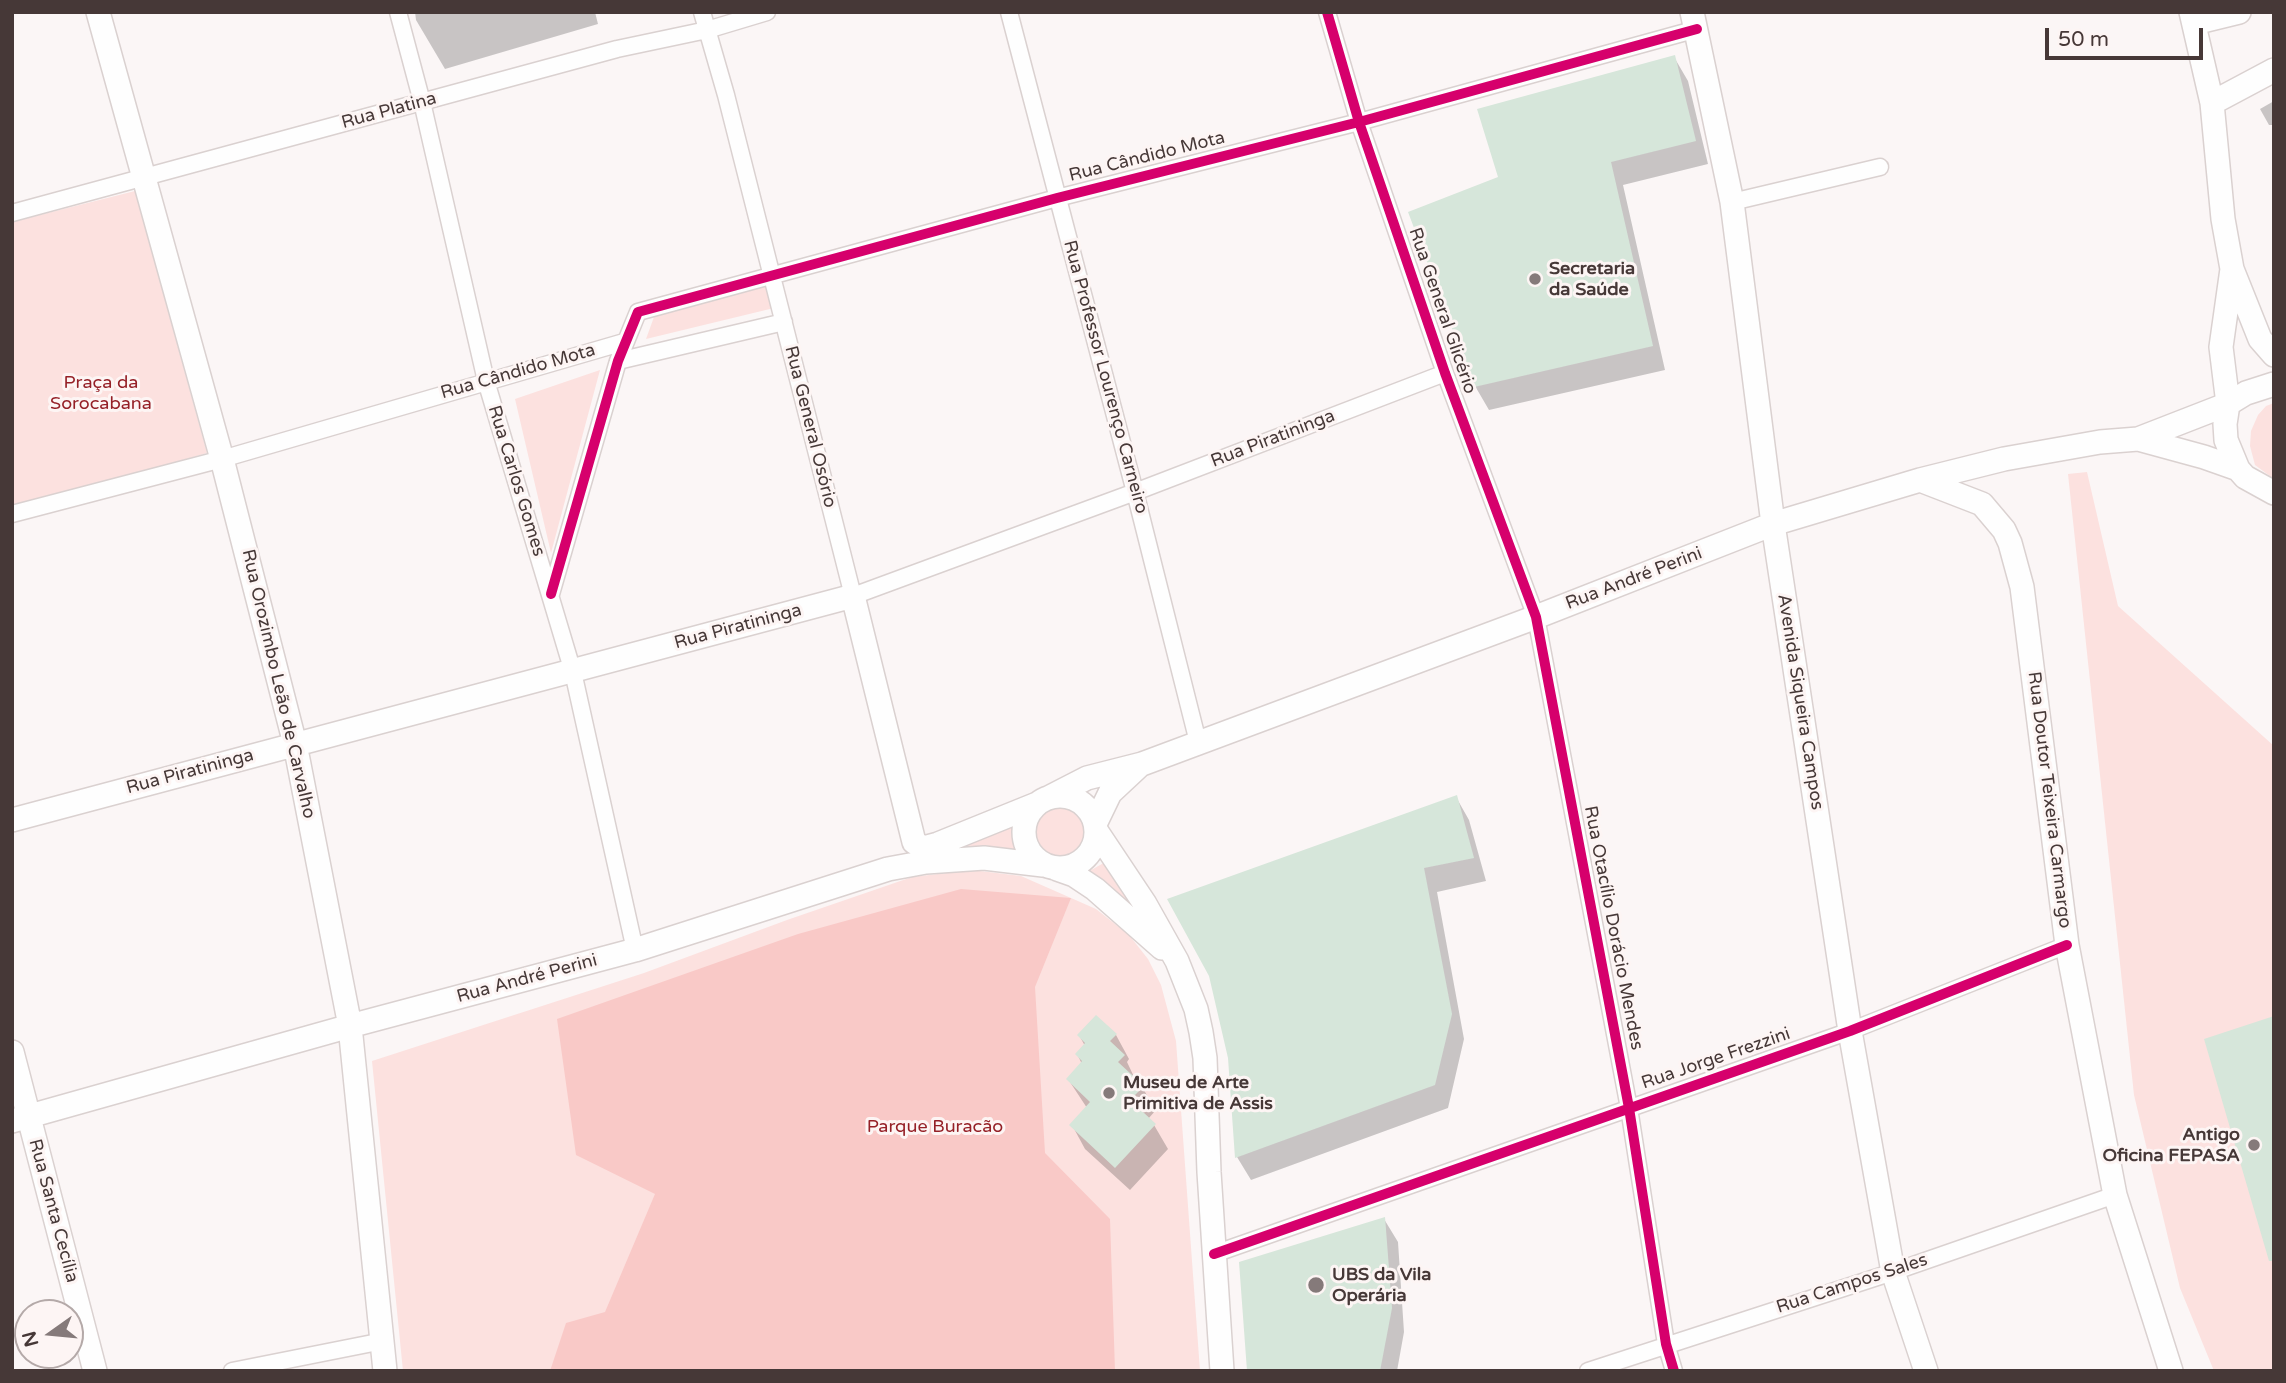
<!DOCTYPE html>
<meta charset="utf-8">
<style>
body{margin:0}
#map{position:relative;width:2286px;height:1383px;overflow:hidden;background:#fbf6f6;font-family:"Varela Round",sans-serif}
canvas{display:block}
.frame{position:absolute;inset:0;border:14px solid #463837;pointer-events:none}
.north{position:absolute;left:14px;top:1299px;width:70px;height:70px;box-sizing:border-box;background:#fdf5f4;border:2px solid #b4a9a8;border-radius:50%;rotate:255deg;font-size:19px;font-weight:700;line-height:28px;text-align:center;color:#463837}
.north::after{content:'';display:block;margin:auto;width:24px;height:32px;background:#857a7a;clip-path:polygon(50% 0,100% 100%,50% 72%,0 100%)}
.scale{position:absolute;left:2045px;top:28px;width:158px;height:32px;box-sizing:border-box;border:4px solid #463837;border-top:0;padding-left:9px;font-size:21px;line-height:24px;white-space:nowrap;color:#463837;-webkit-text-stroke:5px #fdf5f4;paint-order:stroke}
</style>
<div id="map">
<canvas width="2286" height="1383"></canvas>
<div class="frame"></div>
<div class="north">N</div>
<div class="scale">50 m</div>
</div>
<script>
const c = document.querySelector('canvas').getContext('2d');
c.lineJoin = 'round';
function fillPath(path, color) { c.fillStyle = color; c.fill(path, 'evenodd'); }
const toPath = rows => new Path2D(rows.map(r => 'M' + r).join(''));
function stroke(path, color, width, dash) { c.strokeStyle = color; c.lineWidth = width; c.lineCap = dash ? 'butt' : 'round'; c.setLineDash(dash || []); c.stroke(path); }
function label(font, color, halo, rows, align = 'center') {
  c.font = font + ' "Varela Round",sans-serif'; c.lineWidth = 6; c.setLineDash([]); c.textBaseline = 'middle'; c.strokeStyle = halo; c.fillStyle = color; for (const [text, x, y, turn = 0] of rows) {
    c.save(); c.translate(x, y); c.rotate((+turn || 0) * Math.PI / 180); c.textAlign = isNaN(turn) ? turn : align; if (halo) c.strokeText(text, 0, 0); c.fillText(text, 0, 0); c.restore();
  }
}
const green = toPath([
 [135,191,207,453,12,509,12,222],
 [767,286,774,308,646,339,654,317],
 [600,370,551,553,515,399],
 [2274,403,2274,479,2255,465,2250,446,2251,431,2258,415,2266,406],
 [2087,472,2118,606,2274,746,2274,1371,2214,1371,2180,1288,2134,1095,2068,474],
 '1036 831a25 25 0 1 1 50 0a25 25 0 1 1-50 0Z',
 [1011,821,1015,843,1020,856,946,851],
 [1109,860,1151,927,1084,874],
 [972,870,1021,876,1096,909,1129,935,1148,959,1161,985,1176,1041,1200,1371,403,1371,372,1061,644,973,787,920,912,877]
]);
const forest = toPath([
 [961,889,1071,898,1035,987,1045,1153,1110,1219,1115,1371,550,1371,566,1323,605,1312,655,1194,576,1155,557,1019,798,934]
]);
const shadow = toPath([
 [415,12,595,12,598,24,445,69,416,20],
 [1674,57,1688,81,1708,164,1623,185,1665,370,1489,410,1475,386,1501,178],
 [2274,101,2274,125,2269,125,2260,109],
 [1456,797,1469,820,1486,881,1437,892,1464,1039,1448,1108,1251,1180,1237,1157,1229,1058],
 [1096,1017,1116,1035,1129,1059,1127,1062,1136,1081,1142,1087,1156,1110,1148,1119,1154,1125,1168,1149,1130,1190,1085,1149,1072,1125,1087,1108,1068,1079,1082,1064,1077,1054,1085,1046,1079,1035],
 [1384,1219,1398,1242,1404,1332,1397,1371,1248,1371]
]);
const building = toPath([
 [1675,55,1696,141,1611,162,1653,346,1474,387,1408,212,1498,177,1477,109],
 [1457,795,1474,858,1424,868,1452,1014,1435,1085,1235,1158,1228,1058,1209,976,1167,899],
 [1096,1015,1117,1034,1110,1041,1125,1055,1118,1062,1144,1086,1130,1100,1156,1124,1115,1168,1069,1125,1090,1102,1066,1079,1082,1061,1075,1054,1085,1043,1077,1035],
 [2274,1016,2274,1261,2269,1261,2204,1039],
 [1385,1217,1392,1308,1380,1371,1247,1371,1239,1262]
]);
const street = toPath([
 [398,12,422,102,486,381,573,672,635,950],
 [702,12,726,95,853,596,1135,492,1445,373],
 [1009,12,1135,492,1198,742],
 [1327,12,1359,122,1445,373,1536,617,1629,1108,1666,1344,1674,1371],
 [1732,202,1880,167],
 [12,213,617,49,707,30,767,12],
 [618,361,784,322],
 [12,514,222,459,624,342],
 [551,594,618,361,638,312,1057,198,1359,122,1697,29],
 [1214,1254,1850,1031,2067,945],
 [232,1371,383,1341],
 [1588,1371,1893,1272,2115,1195]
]);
const secondary = toPath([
 [98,12,222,459,295,744,350,1026,385,1371],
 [1692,12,1732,202,1773,524,1850,1031,1893,1272,1926,1371],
 [2191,12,2212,103,2223,219,2232,269,2260,339,2274,355],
 [2194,23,2239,12],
 [2212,103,2274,70],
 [2274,384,2246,393,2228,404,2225,424,2226,440,2238,469,2245,477,2274,493],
 [2138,439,2204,457,2238,469],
 [1920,480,1982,504,2004,530,2010,543,2022,587,2067,945,2115,1195,2171,1371],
 '1024 832a36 36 0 1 1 72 0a36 36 0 1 1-72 0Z',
 [1050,797,1087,778,1142,764,1536,617,1773,524,1920,480,2004,459,2100,442,2138,439,2228,404,2221,347,2232,269],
 [12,820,853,596,914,842,923,848,938,844,1037,804],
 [1096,822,1110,793,1140,765],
 [1097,832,1145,904,1177,961,1196,1009,1201,1032,1205,1058,1209,1172,1222,1371],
 [1057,869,1074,875,1095,889,1162,948],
 [12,1052,95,1371],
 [12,1121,350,1026,635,950,888,869,926,862,984,858,1043,865]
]);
const cycleway = toPath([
 [1327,12,1359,122,1445,373,1536,617,1629,1108,1666,1344,1674,1371],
 [551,594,618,361,638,312,1057,198,1359,122,1697,29],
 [1214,1254,1850,1031,2067,945]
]);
const markers = [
 [1535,279,7,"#857a7a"],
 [1109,1093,7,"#857a7a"],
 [2254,1145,7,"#857a7a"],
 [1316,1285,9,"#857a7a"]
];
const streetNames = [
 ["Rua Platina",389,111,-15],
 ["Rua Cândido Mota",1147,157,-14],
 ["Rua General Glicério",1442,311,71],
 ["Rua Cândido Mota",518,372,-16],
 ["Rua Professor Lourenço Carneiro",1105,377,75],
 ["Rua General Osório",810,427,76],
 ["Rua Piratininga",1273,439,-21],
 ["Rua Carlos Gomes",516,481,73],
 ["Rua André Perini",1634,579,-21],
 ["Rua Piratininga",738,627,-15],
 ["Rua Orozimbo Leão de Carvalho",278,684,77],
 ["Avenida Siqueira Campos",1800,702,81],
 ["Rua Piratininga",190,772,-15],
 ["Rua Doutor Teixeira Carmargo",2049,800,83],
 ["Rua Otacílio Dorácio Mendes",1613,928,79],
 ["Rua André Perini",527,979,-15],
 ["Rua Jorge Frezzini",1716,1059,-19],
 ["Rua Santa Cecília",53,1211,75],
 ["Rua Campos Sales",1852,1284,-18]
];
const poiNames = [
 ["Secretaria",1549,269],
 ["da Saúde",1549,290],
 ["Museu de Arte",1123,1083],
 ["Primitiva de Assis",1123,1104],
 ["Antigo",2240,1135,"right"],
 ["Oficina FEPASA",2240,1156,"right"],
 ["UBS da Vila",1332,1275],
 ["Operária",1332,1296]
];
const parkNames = [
 ["Praça da",101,383],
 ["Sorocabana",101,404],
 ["Parque Buracão",935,1127]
];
fillPath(green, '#fce1df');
fillPath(forest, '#f9c9c7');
fillPath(shadow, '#0003');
fillPath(building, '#d6e6da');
stroke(street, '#dad1d0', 19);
stroke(secondary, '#dad1d0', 26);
stroke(street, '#fefefe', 16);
stroke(secondary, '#fefefe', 23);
stroke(cycleway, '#d6006c', 10);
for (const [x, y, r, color] of markers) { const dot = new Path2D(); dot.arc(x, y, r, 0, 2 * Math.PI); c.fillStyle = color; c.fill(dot); stroke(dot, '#fdf5f4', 2.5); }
label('18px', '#463837', '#fdf5f4', streetNames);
label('bold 18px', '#463837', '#fdf5f4', poiNames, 'left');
label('18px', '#952027', '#fdf5f4', parkNames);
</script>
